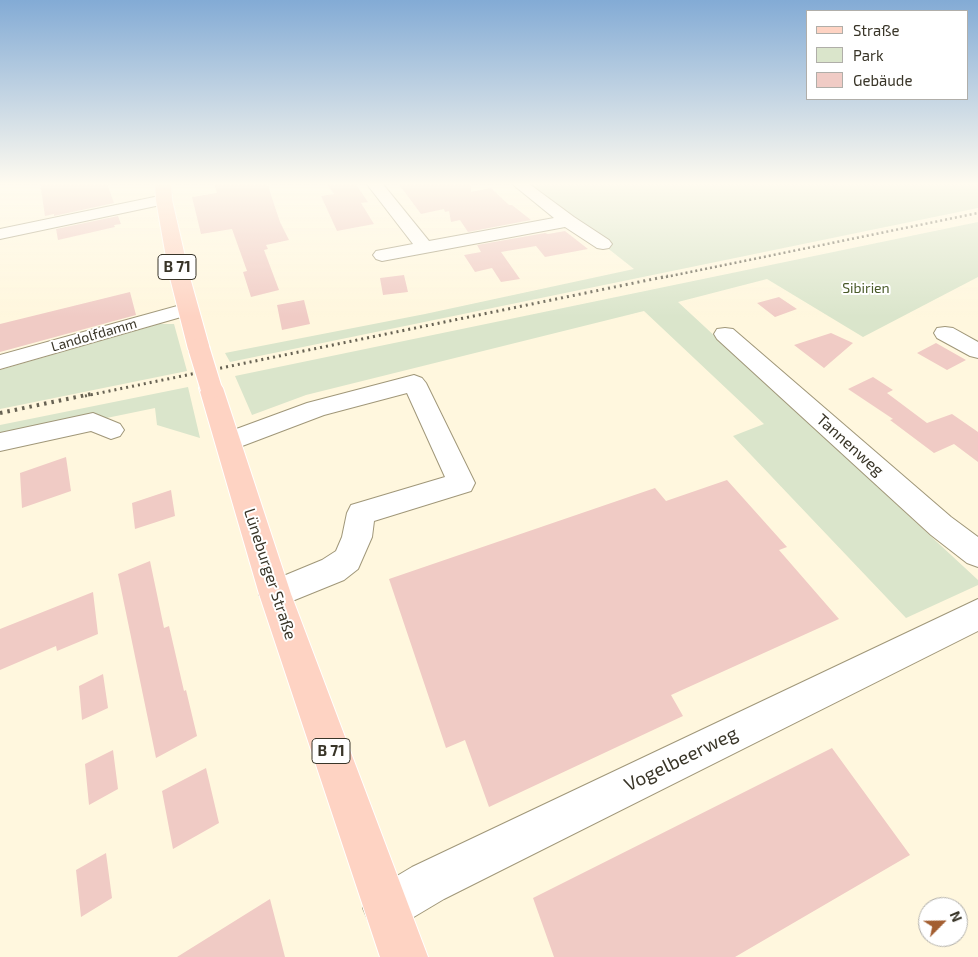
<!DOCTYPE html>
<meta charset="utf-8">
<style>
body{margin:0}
#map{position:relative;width:978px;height:957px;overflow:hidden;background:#fff7de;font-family:"Exo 2",sans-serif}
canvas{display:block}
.legend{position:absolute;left:806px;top:10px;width:162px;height:90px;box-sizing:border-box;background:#fff;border:1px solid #b0aea9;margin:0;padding:6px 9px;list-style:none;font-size:15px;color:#393528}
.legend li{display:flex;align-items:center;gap:10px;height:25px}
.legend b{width:25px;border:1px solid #b0aea9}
.north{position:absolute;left:918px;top:897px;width:50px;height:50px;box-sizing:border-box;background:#fff;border:1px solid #b0aea9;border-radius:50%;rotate:67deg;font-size:14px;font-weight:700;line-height:20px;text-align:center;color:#393528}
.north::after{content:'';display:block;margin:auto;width:18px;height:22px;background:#a35e31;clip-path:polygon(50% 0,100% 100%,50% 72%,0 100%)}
</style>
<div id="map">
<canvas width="978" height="957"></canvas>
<ul class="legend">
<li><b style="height:6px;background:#fed3c3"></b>Straße</li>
<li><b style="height:14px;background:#dae5cb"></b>Park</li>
<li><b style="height:14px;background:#f0cbc5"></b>Gebäude</li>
</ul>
<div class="north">N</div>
</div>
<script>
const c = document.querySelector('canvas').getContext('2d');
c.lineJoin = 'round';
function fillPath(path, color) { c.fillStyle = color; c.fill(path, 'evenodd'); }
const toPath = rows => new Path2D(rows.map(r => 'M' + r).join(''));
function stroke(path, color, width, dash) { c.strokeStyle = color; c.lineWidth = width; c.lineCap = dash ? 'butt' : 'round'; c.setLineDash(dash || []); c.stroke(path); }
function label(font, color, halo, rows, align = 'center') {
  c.font = font + ' "Exo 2",sans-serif'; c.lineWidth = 4; c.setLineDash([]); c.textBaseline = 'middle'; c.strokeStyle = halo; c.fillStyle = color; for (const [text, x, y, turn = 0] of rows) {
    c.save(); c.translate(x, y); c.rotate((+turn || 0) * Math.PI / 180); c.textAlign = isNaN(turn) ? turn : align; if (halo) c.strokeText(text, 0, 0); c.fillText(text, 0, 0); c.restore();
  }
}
const green = toPath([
 [525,183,978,183,978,208,230,362,225,353,425,314,634,269],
 [978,222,978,277,863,337,767,279,678,302,978,580,978,585,906,618,733,436,764,424,644,311,306,395,252,415,235,376],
 [159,324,174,324,187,371,0,409,0,370],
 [188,387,200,438,157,425,155,408,0,440,0,425]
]);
const building = toPath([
 [40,183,107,183,114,203,54,216,54,214,45,216],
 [214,183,267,183,280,222,289,240,266,245,268,249,264,250,279,290,251,297,243,272,247,271,232,229,201,234,192,197,217,193],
 [326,183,355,183,368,202,361,203,374,224,337,231,321,196,334,194],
 [398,183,471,183,471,192,491,188,509,205,512,205,531,220,468,232,460,220,451,222,449,211,445,212,444,209,421,214],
 [118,216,121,224,114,225,115,227,58,240,56,229],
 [565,231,588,249,545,257,536,246,501,252,520,279,501,282,492,268,475,272,464,255,481,252,477,245,545,233,548,234],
 [404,275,408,292,383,295,380,278],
 [130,292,136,315,0,352,0,324],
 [779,297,797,309,775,317,757,303],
 [304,300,310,324,282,330,277,305],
 [831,333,853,343,824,368,794,345],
 [936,343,966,360,947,370,917,353],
 [873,377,893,390,887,393,927,423,952,414,978,432,978,462,954,444,934,453,890,420,893,419,848,389],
 [66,457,71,491,22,508,20,473],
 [727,480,787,547,779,550,839,619,671,695,683,716,489,807,465,740,446,748,389,579,655,488,666,501],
 [171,490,175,516,135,529,132,503],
 [150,561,164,628,169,626,184,691,186,690,197,736,156,758,118,574],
 [93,592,98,634,57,651,56,646,0,670,0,629],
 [103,674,108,708,82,720,79,686],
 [832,748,910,855,735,957,554,957,533,898],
 [113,750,118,789,89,805,85,764],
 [206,768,219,823,173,849,162,791],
 [106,853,112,898,81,917,76,870],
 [270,899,285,957,177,957]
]);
const minor = toPath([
 [366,183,382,183,429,241,554,218,511,183,528,183,574,217,609,240,612,244,609,248,603,249,597,248,565,227,382,261,376,259,373,255,376,251,413,244,366,183],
 [164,195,170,197,172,200,170,203,0,239,0,229,164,195],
 [188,303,195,305,198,309,195,313,0,369,0,355,188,303],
 [945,327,953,328,978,342,978,358,970,356,937,338,934,333,937,328,945,327],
 [725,328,733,329,951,517,978,537,978,567,967,563,931,535,717,339,714,334,717,329,725,328],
 [414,375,422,378,426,383,475,483,471,491,374,521,372,537,358,569,344,580,275,608,264,604,259,594,264,584,322,560,336,551,342,537,347,513,351,505,445,477,407,393,324,415,229,451,220,449,216,442,220,435,307,403,414,375],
 [93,413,120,424,124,430,120,436,111,439,91,431,0,451,0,433,93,413],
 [978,599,978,631,444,899,402,924,386,931,370,924,363,908,370,892,412,867,978,599]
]);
const major = toPath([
 [155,183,171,183,172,200,189,274,210,349,207,354,199,356,191,354,188,349,169,274,156,200,155,183],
 [211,380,219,382,223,388,291,594,428,957,380,957,259,594,199,388,203,382,211,380]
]);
const railFar2 = toPath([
 [661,278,978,213]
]);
const railFar1 = toPath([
 [85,396,668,276]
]);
const rail = toPath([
 [0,413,91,394]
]);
const majorBridge = toPath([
 [199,349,211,388]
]);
const farParknames = [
 ["Sibirien",866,288]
];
const farStreetnames = [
 ["Landolfdamm",94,335,-16]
];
const shields = [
 [177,267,38],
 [331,751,38]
];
const shieldNames = [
 ["B 71",177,267],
 ["B 71",331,751]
];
const streetNames = [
 ["Tannenweg",850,445,42],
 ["Lüneburger Straße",270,574,72]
];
const nearStreetnames = [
 ["Vogelbeerweg",681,759,-26]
];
fillPath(green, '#dae5cb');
fillPath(building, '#f0cbc5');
stroke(minor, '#a09779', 2);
stroke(major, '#fff', 2);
fillPath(minor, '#fff');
fillPath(major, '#fed3c3');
stroke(railFar2, '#676253', 2.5, [2, 3]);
stroke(railFar1, '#676253', 3, [2, 4]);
stroke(rail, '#676253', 4, [2.5, 5]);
stroke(majorBridge, '#fff', 23, []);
stroke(majorBridge, '#fed3c3', 21);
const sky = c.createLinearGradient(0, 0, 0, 317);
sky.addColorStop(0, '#83abd5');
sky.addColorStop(0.58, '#fffbf0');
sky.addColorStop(1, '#fffbf000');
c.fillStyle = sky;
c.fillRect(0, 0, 978, 317);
label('14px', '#495a29', '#fff', farParknames);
label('14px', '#393528', '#fff', farStreetnames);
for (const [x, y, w] of shields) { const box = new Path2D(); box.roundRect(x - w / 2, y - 12.5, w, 25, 4); c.fillStyle = '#fff'; c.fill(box); stroke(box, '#393528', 1); }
label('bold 15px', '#393528', null, shieldNames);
label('16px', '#393528', '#fff', streetNames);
label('19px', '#393528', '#fff', nearStreetnames);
</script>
